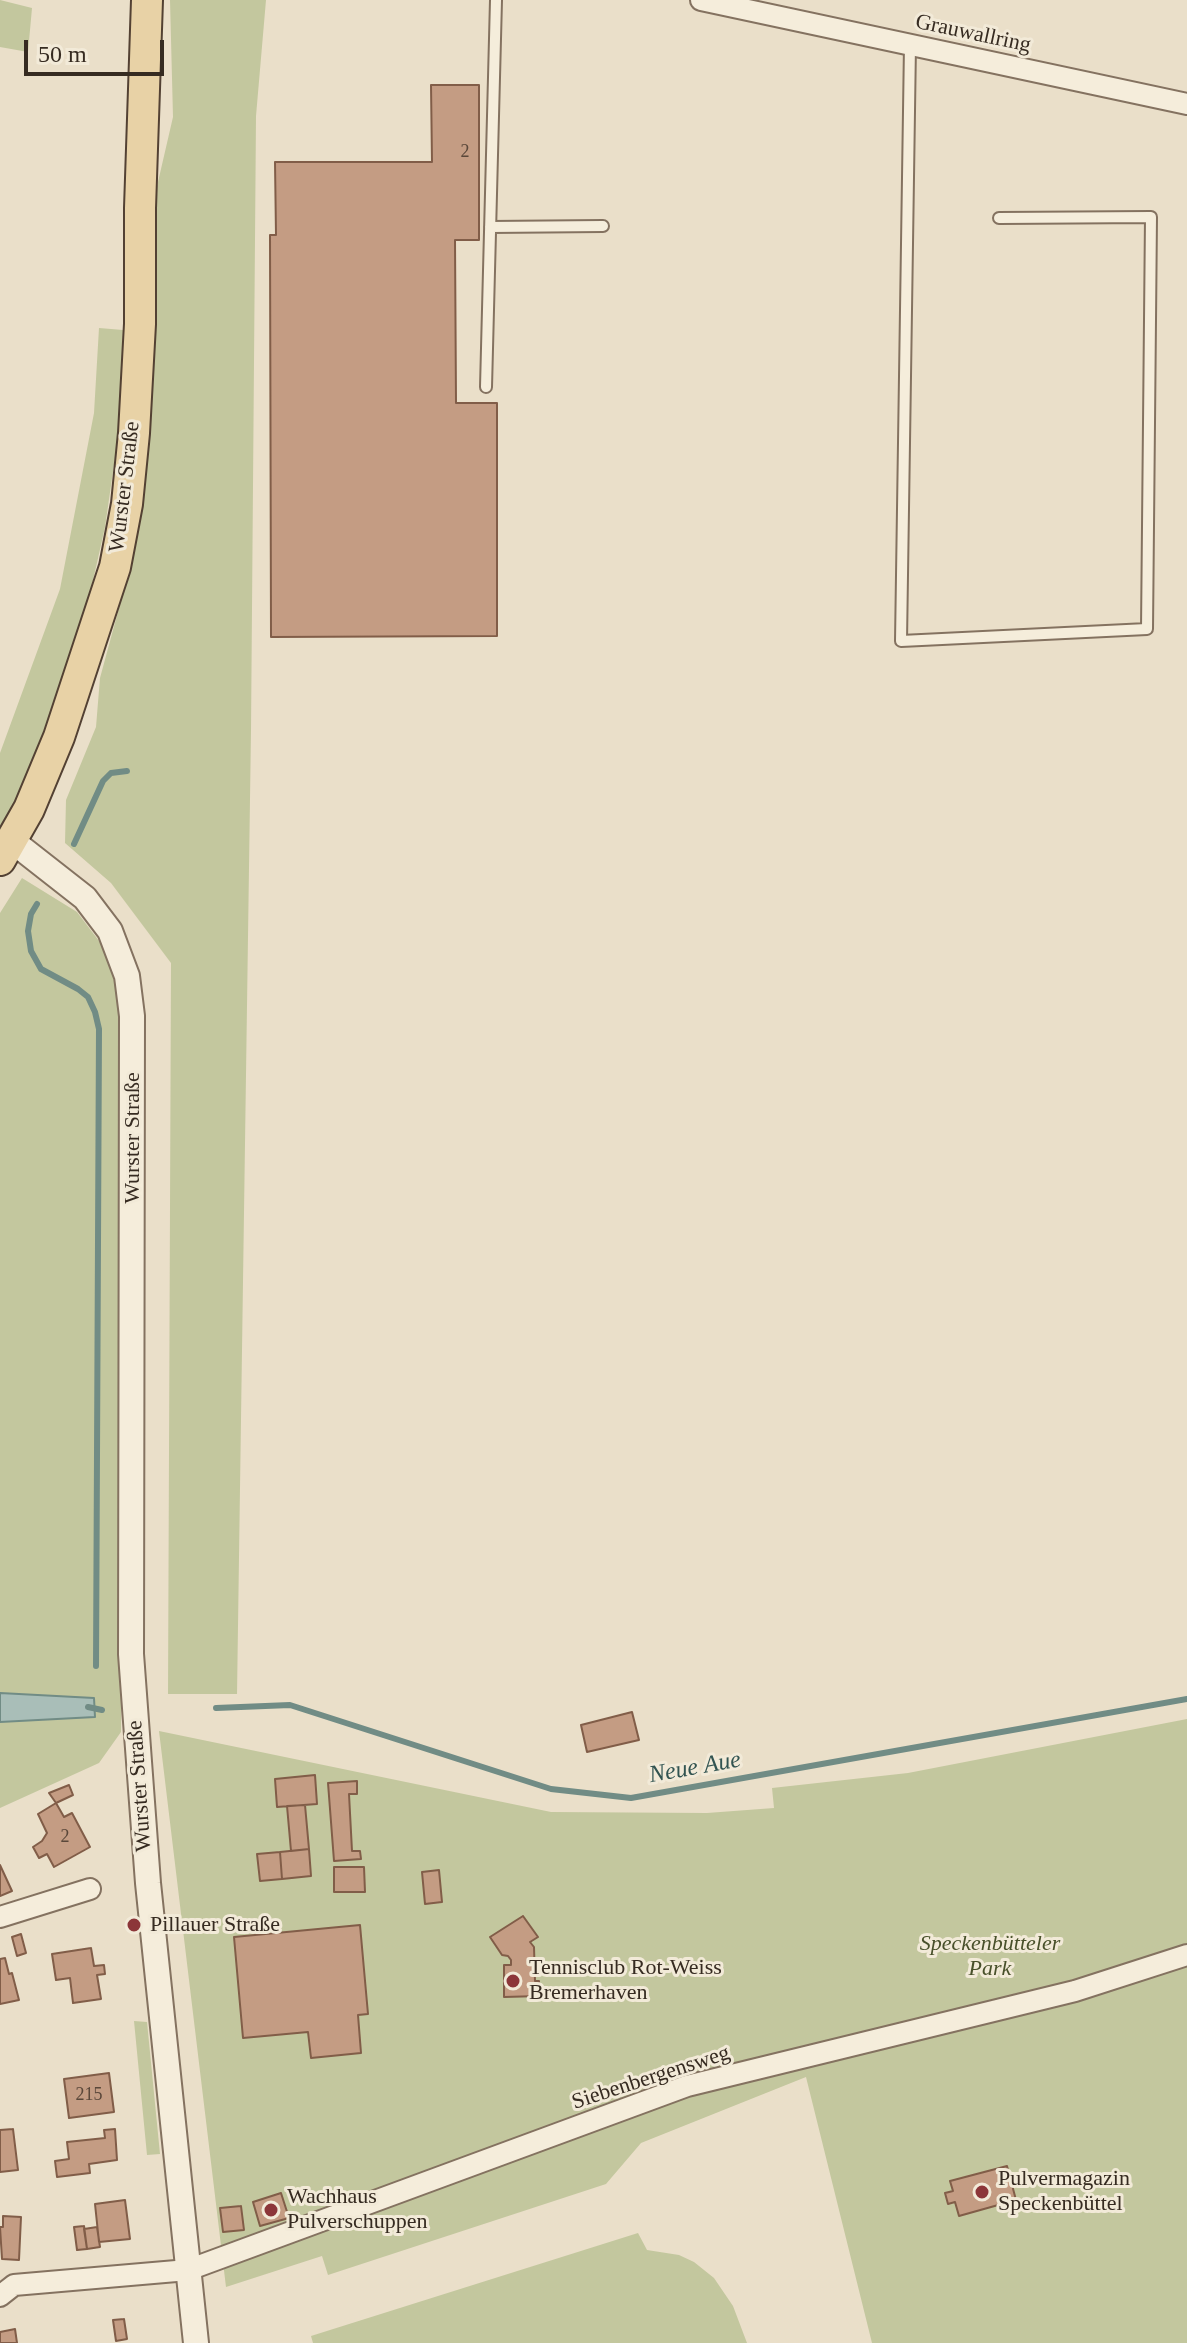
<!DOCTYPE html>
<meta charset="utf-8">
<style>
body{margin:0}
#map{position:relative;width:1187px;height:2343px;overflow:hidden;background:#eadfc9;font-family:Georgia,serif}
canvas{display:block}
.scale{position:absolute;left:24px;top:40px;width:140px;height:36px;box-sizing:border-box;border:4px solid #362b21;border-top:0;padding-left:10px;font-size:24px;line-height:28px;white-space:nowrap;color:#362b21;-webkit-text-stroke:6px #f2ead8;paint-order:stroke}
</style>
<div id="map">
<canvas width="1187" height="2343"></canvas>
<div class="scale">50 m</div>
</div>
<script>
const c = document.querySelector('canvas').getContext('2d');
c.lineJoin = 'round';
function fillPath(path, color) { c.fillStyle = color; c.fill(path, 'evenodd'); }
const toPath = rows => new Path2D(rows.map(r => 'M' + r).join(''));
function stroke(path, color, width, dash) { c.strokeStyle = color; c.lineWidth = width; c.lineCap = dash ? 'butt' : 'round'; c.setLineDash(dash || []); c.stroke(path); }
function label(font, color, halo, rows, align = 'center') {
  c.font = font + ' Georgia,serif'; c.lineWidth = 6; c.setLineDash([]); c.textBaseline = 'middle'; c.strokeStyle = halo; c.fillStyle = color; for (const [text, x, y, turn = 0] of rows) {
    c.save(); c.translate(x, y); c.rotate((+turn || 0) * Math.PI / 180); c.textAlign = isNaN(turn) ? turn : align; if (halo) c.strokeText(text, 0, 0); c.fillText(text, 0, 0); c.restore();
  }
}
const green = toPath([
 [0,0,32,8,28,52,0,47],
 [170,0,266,0,256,116,251,730,237,1694,168,1694,171,963,111,883,65,843,66,800,96,727,100,678,132,560,143,496,149,434,152,208,173,117],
 [99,328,123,330,119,430,105,527,83,625,53,720,20,792,0,827,0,753,60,589,94,413],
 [22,878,77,912,102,945,120,990,125,1031,121,1732,99,1763,0,1808,0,1722,95,1717,94,1698,0,1693,0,913],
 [1187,1719,1187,2343,872,2343,806,2077,641,2143,606,2184,328,2275,322,2256,226,2287,159,1731,551,1812,707,1813,774,1808,772,1788,908,1773],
 [134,2021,147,2022,160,2154,147,2155],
 [638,2233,647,2250,679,2255,694,2262,714,2278,733,2306,747,2343,313,2343,311,2336]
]);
const water = toPath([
 [0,1693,94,1698,95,1717,0,1722,0,1693]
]);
const stream = toPath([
 [74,844,103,781,111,773,127,771],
 [37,904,31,914,28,931,31,951,41,969,78,989,88,997,95,1012,99,1029,96,1666],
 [88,1707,102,1710],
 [216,1708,290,1705,551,1789,631,1798,1187,1699]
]);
const building = toPath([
 [431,85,479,85,479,240,455,240,456,403,497,403,497,636,271,637,270,235,276,235,275,162,432,162,431,85],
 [632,1712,639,1740,587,1752,581,1725,632,1712],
 [315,1775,317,1804,277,1807,275,1779,315,1775],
 [357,1781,357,1794,349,1794,352,1851,360,1851,361,1859,334,1861,328,1783,357,1781],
 [69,1785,73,1795,56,1803,49,1793,69,1785],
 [56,1803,64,1817,72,1813,90,1847,54,1867,47,1854,39,1858,33,1847,42,1841,47,1833,38,1814,56,1803],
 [305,1805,309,1849,291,1851,287,1806,305,1805],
 [309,1849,311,1876,282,1879,280,1852,309,1849],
 [280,1852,282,1879,260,1881,257,1854,280,1852],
 [0,1865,12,1891,0,1896,0,1865],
 [334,1867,364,1867,365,1892,334,1892,334,1867],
 [439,1870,442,1902,425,1904,422,1872,439,1870],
 [523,1916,538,1937,530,1942,534,1947,535,1981,539,1981,540,1996,504,1997,504,1965,511,1965,511,1960,508,1956,502,1955,490,1937,523,1916],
 [360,1925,368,2014,358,2015,361,2053,311,2058,308,2032,243,2038,234,1937,360,1925],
 [21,1934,26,1953,17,1956,12,1937,21,1934],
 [91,1948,94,1966,104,1965,105,1974,97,1975,101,1999,73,2003,70,1978,56,1980,52,1954,91,1948],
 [5,1958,9,1974,12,1973,19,2000,0,2004,0,1959,5,1958],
 [109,2073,114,2112,69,2118,64,2079,109,2073],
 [13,2129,18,2170,0,2172,0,2130,13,2129],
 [115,2129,117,2160,89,2164,90,2173,57,2177,55,2161,69,2159,67,2142,105,2138,104,2130,115,2129],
 [1007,2166,1016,2200,959,2216,955,2202,948,2204,945,2193,953,2191,950,2181,1007,2166],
 [281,2193,289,2218,260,2226,253,2202,281,2193],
 [125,2200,130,2239,99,2242,95,2204,125,2200],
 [241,2206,244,2230,223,2232,220,2208,241,2206],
 [3,2216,21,2217,19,2260,2,2259,0,2227,3,2227,3,2216],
 [84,2226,87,2249,77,2250,74,2227,84,2226],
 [97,2227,100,2247,87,2249,84,2229,97,2227],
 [124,2319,127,2339,116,2341,113,2320,124,2319],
 [15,2329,17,2343,0,2343,0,2332,15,2329]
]);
const service = toPath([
 [910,45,901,641,1147,629,1151,217,999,218],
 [490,227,603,226],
 [486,387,496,0]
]);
const minor = toPath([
 [701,0,1187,104],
 [0,1917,90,1889],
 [0,2296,14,2285,188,2270,687,2086,1075,1991,1187,1955]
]);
const tertiary = toPath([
 [11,840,85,898,110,931,127,976,132,1016,131,1654,148,1883,196,2343]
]);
const primary = toPath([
 [0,860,29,809,59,737,115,567,127,504,134,433,140,324,140,208,147,0]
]);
const markers = [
 [134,1925,8,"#8c3639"],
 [513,1981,8,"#8c3639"],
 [982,2192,8,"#8c3639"],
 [271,2210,8,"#8c3639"]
];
const numberNames = [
 ["2",465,152],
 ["2",65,1837],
 ["215",89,2095]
];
const streetNames = [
 ["Grauwallring",973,34,12],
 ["Wurster Straße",125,487,-83],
 ["Wurster Straße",133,1138,-90],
 ["Wurster Straße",140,1786,-94],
 ["Siebenbergensweg",651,2078,-18]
];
const poiNames = [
 ["Pillauer Straße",150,1925],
 ["Tennisclub Rot-Weiss",529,1968],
 ["Bremerhaven",529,1993],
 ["Pulvermagazin",998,2179],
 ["Speckenbüttel",998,2204],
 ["Wachhaus",287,2197],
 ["Pulverschuppen",287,2222]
];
const parkNames = [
 ["Speckenbütteler",990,1944],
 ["Park",990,1969]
];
const waterNames = [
 ["Neue Aue",695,1768,-10]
];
fillPath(green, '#c3c79e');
fillPath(water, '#a9beb8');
stroke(water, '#718c85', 2);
stroke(stream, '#718c85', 6);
fillPath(building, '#c49c83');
stroke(building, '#815d48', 2);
stroke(service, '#847260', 14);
stroke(minor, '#847260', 24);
stroke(tertiary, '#847260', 28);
stroke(primary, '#534133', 34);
stroke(service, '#f5eddb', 10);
stroke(minor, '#f5eddb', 20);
stroke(tertiary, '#f5eddb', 24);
stroke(primary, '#e8d2a6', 30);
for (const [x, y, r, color] of markers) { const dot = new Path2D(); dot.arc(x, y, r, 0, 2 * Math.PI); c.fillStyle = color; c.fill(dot); stroke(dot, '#f2ead8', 3); }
label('18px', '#5a473a', null, numberNames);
label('22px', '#362b21', '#f2ead8', streetNames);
label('22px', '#362b21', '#f2ead8', poiNames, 'left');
label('italic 22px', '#48502a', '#f2ead8', parkNames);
label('italic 24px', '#325451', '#f2ead8', waterNames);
</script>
